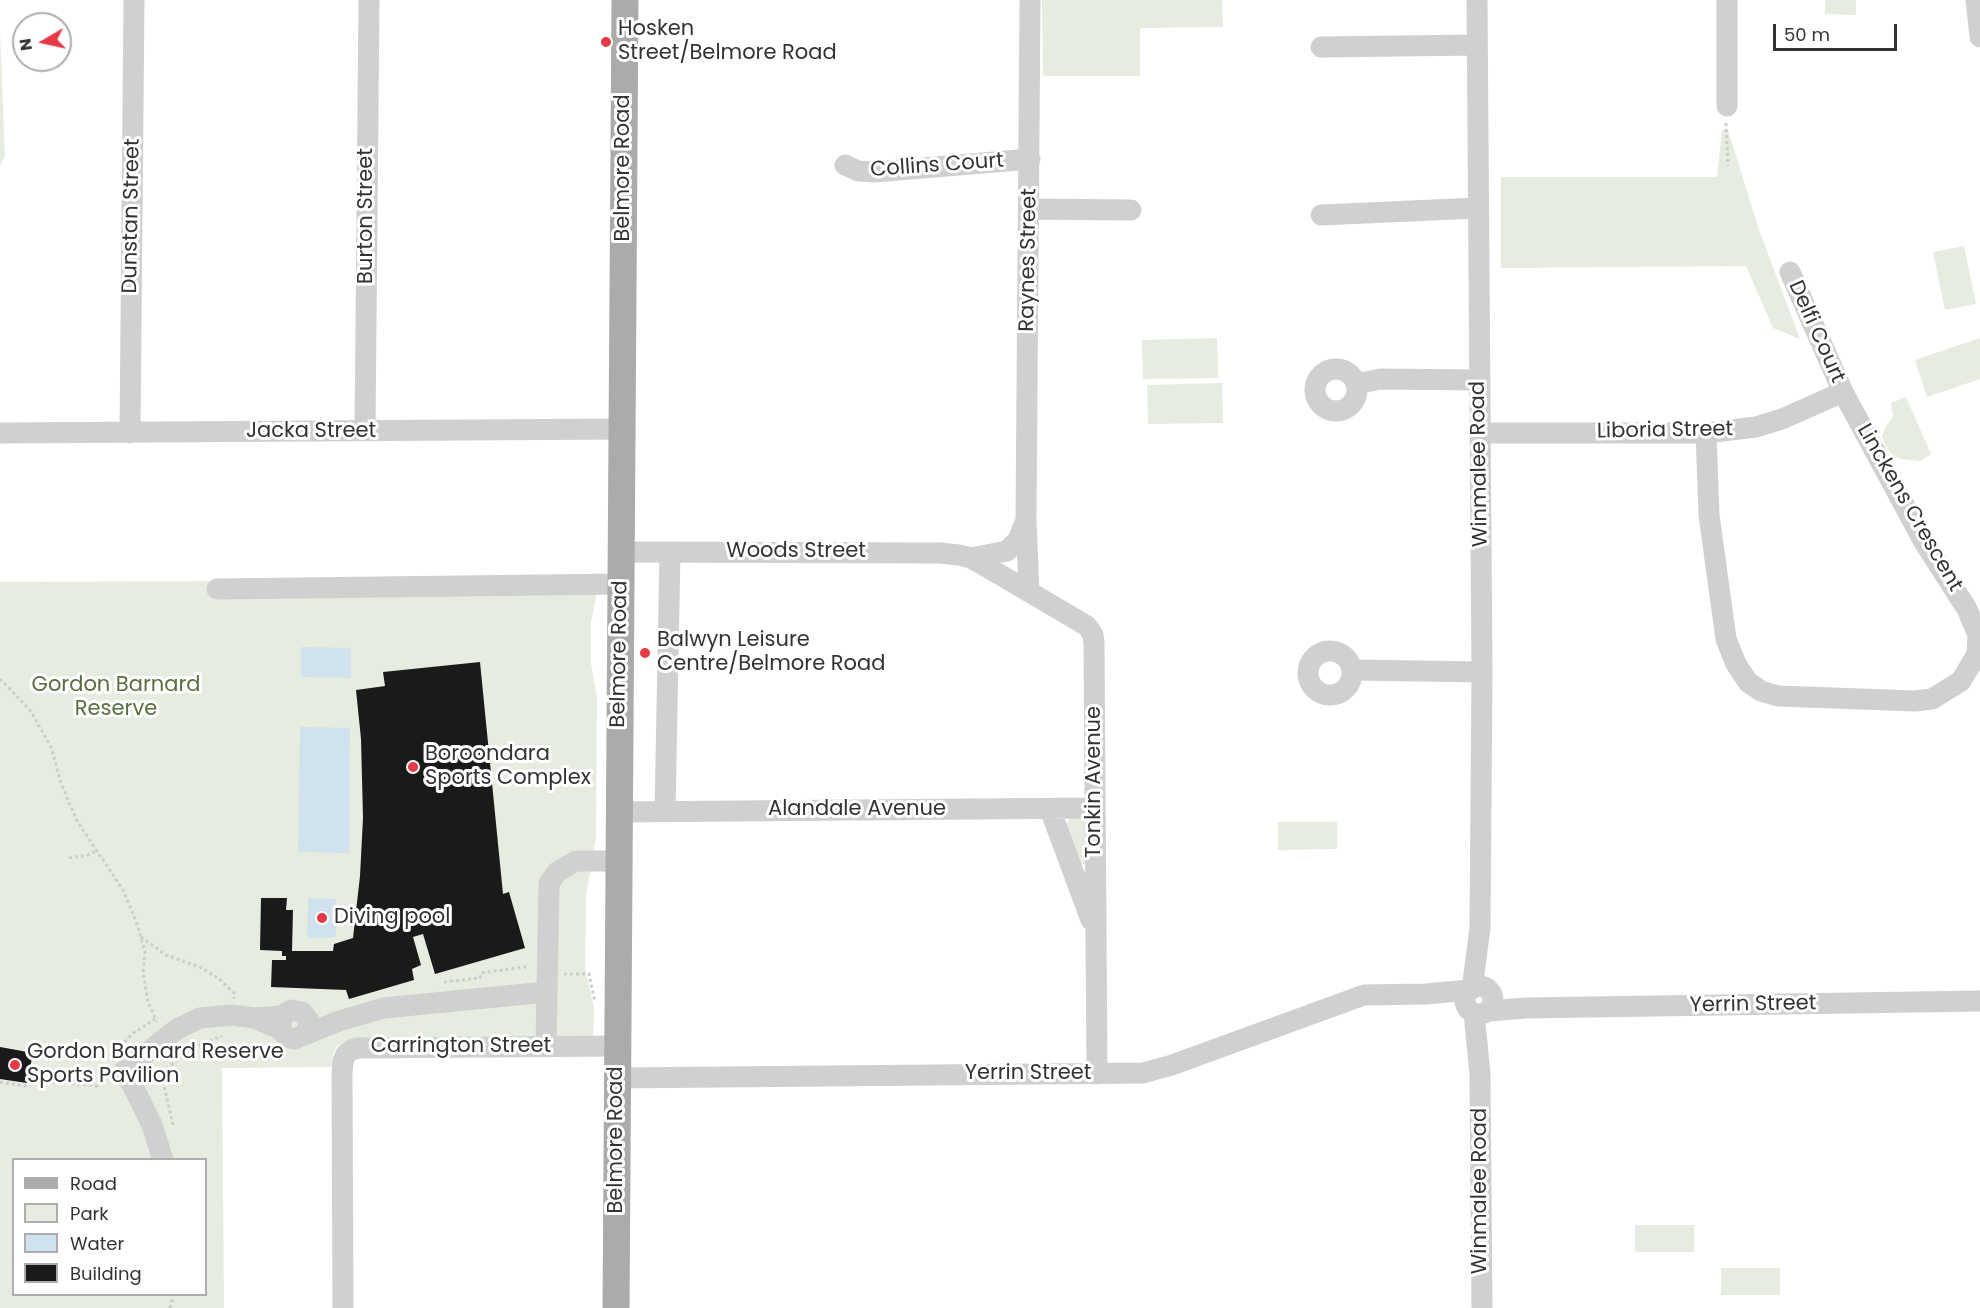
<!DOCTYPE html>
<style>
body{margin:0}
#map{position:relative;width:1980px;height:1308px;overflow:hidden;background:#fff;font-family:Poppins,sans-serif}
canvas{display:block}
.legend{position:absolute;left:12px;top:1158px;width:195px;height:138px;box-sizing:border-box;background:#fff;border:2px solid #adadad;margin:0;padding:8px 10px;list-style:none;font-size:18px;color:#333}
.legend li{display:flex;align-items:center;gap:12px;height:30px}
.legend b{width:30px;border:2px solid #adadad}
.north{position:absolute;left:12px;top:12px;width:60px;height:60px;box-sizing:border-box;background:#fff;border:2px solid #adadad;border-radius:50%;rotate:261deg;font-size:16px;font-weight:700;line-height:24px;text-align:center;color:#333}
.north::after{content:'';display:block;margin:auto;width:21px;height:27px;background:#e63946;clip-path:polygon(50% 0,100% 100%,50% 72%,0 100%)}
.scale{position:absolute;left:1773px;top:24px;width:124px;height:27px;box-sizing:border-box;border:3px solid #333;border-top:0;padding-left:8px;font-size:18px;line-height:21px;white-space:nowrap;color:#333;-webkit-text-stroke:4px #fff;paint-order:stroke}
</style>
<div id="map">
<canvas width="1980" height="1308"></canvas>
<ul class="legend">
<li><b style="height:8px;background:#ababab"></b>Road</li>
<li><b style="height:16px;background:#e6ecdf"></b>Park</li>
<li><b style="height:16px;background:#cfe2ee"></b>Water</li>
<li><b style="height:16px;background:#1a1a1a"></b>Building</li>
</ul>
<div class="north">N</div>
<div class="scale">50 m</div>
</div>
<script>
const c = document.querySelector('canvas').getContext('2d');
c.lineJoin = 'round';
function fillPath(path, color) { c.fillStyle = color; c.fill(path, 'evenodd'); }
const toPath = rows => new Path2D(rows.map(r => 'M' + r).join(''));
function stroke(path, color, width, dash) { c.strokeStyle = color; c.lineWidth = width; c.lineCap = dash ? 'butt' : 'round'; c.setLineDash(dash || []); c.stroke(path); }
function label(font, color, halo, rows, align = 'center') {
  c.font = font + ' Poppins,sans-serif'; c.lineWidth = 6; c.setLineDash([]); c.textBaseline = 'middle'; c.strokeStyle = halo; c.fillStyle = color; for (const [text, x, y, turn = 0] of rows) {
    c.save(); c.translate(x, y); c.rotate((+turn || 0) * Math.PI / 180); c.textAlign = isNaN(turn) ? turn : align; if (halo) c.strokeText(text, 0, 0); c.fillText(text, 0, 0); c.restore();
  }
}
const green = toPath([
 [1042,0,1222,0,1223,27,1140,28,1140,76,1043,76],
 [1825,0,1856,0,1856,15,1825,14],
 [0,31,5,156,0,166],
 [1722,130,1728,130,1758,227,1800,339,1773,328,1746,266,1501,268,1501,177,1717,177],
 [1964,246,1976,304,1945,310,1933,252],
 [1217,338,1218,378,1143,379,1142,340],
 [1980,338,1980,379,1927,397,1915,360],
 [1222,383,1223,423,1148,424,1147,385],
 [1906,397,1931,454,1921,461,1901,459,1891,454,1885,445,1882,436,1886,426,1893,417,1891,403],
 [233,581,597,592,591,622,591,663,597,699,596,836,586,897,585,968,594,1008,593,1037,349,1040,337,1046,333,1054,332,1067,222,1068,224,1308,0,1308,0,582],
 [14,1160,206,1160,206,1294,14,1294],
 [1070,818,1081,818,1086,822,1085,865,1080,864,1066,824],
 [1278,822,1337,822,1337,849,1278,850],
 [1635,1225,1694,1225,1694,1252,1635,1252],
 [1721,1268,1780,1268,1780,1295,1721,1295]
]);
const water = toPath([
 [301,647,351,648,351,678,301,677],
 [300,727,350,728,349,853,298,852],
 [308,898,336,899,336,937,307,938]
]);
const building = toPath([
 [480,662,503,894,509,892,525,948,435,974,423,934,413,937,421,965,412,969,414,980,349,999,346,990,271,987,272,960,286,960,286,956,282,956,282,951,260,950,261,898,287,898,286,910,293,910,292,951,333,951,334,944,353,938,360,876,363,818,361,739,356,690,385,686,383,672],
 [0,1047,33,1053,27,1083,0,1079]
]);
const path = toPath([
 [1726,123,1728,166],
 [0,679,30,710,51,747,61,783,77,821,123,890,136,921,145,951,143,972,148,1002,157,1022],
 [69,858,88,855,98,850],
 [141,937,166,955,200,967,218,978,234,993,234,999],
 [564,974,589,974,595,1002],
 [444,982,480,978,481,973,524,967,528,969],
 [112,1055,132,1034,155,1019],
 [179,1059,193,1048,222,1036],
 [0,1082,25,1086,27,1078,50,1082,97,1086,106,1066],
 [173,1125,161,1073,179,1059,175,1053],
 [170,1308,174,1294]
]);
const minor = toPath([
 [1727,0,1727,106],
 [1976,0,1980,37],
 [1321,47,1477,45],
 [845,165,858,171,875,172,1030,159],
 [1029,209,1131,210],
 [1321,215,1478,208],
 '1315 390a21 21 0 1 1 42 0a21 21 0 1 1-42 0Z',
 [1357,384,1380,379,1479,380],
 [365,431,369,0],
 [0,433,622,429],
 [130,433,134,0],
 [1479,433,1706,433,1756,427,1782,419,1843,392],
 [1706,433,1709,515,1726,639,1736,664,1748,682,1761,691,1778,696,1915,701,1932,699,1961,681,1977,654,1978,635,1967,609,1924,542,1843,392,1790,272],
 [621,552,940,553,959,555,971,558,987,567,1087,626,1093,635,1094,643,1097,1074],
 [971,558,1007,551,1018,540,1026,520],
 [217,589,621,584],
 [1029,592,1026,520,1030,0],
 '1308 673a22 22 0 1 1 44 0a22 22 0 1 1-44 0Z',
 [1352,670,1482,672],
 [1050,809,1091,920],
 [619,812,1095,808],
 [665,812,670,552],
 '1465 1000a14 14 0 1 1 28 0a14 14 0 1 1-28 0Z',
 [1472,989,1480,928,1482,672,1477,0],
 [1489,1011,1526,1008,1980,1001],
 [1474,1013,1480,1074,1482,1308],
 [257,1019,280,1029,287,1037,294,1039,304,1035,309,1026,309,1021,302,1012,291,1010,282,1016,280,1029],
 [304,1035,339,1021,384,1008,546,992],
 [546,1047,549,883,557,872,576,861,619,861],
 [617,1078,1143,1073,1172,1065,1364,995,1426,994,1470,990],
 [163,1160,152,1125,125,1070,177,1029,200,1018,232,1015,254,1018,282,1016],
 [343,1308,342,1074,343,1061,346,1054,353,1049,360,1048,617,1046]
]);
const major = toPath([
 [616,1308,625,0]
]);
const markers = [
 [606,42,6,"#e63946"],
 [645,653,6,"#e63946"],
 [413,767,6,"#e63946"],
 [322,918,6,"#e63946"],
 [15,1065,6,"#e63946"]
];
const poiNames = [
 ["Hosken",618,30],
 ["Street/Belmore Road",618,54],
 ["Balwyn Leisure",657,641],
 ["Centre/Belmore Road",657,665],
 ["Boroondara",425,755],
 ["Sports Complex",425,779],
 ["Diving pool",334,918],
 ["Gordon Barnard Reserve",27,1053],
 ["Sports Pavilion",27,1077]
];
const streetNames = [
 ["Collins Court",937,166,-4],
 ["Belmore Road",624,168,-90],
 ["Dunstan Street",132,216,-89],
 ["Burton Street",367,216,-90],
 ["Raynes Street",1029,260,-89],
 ["Delfi Court",1816,332,66],
 ["Liboria Street",1665,431,-1],
 ["Jacka Street",311,432],
 ["Winmalee Road",1480,464,-91],
 ["Linckens Crescent",1909,508,60],
 ["Woods Street",796,552],
 ["Belmore Road",620,654,-89],
 ["Tonkin Avenue",1095,782,-90],
 ["Alandale Avenue",857,810],
 ["Yerrin Street",1753,1005,-1],
 ["Carrington Street",461,1047],
 ["Yerrin Street",1028,1074],
 ["Belmore Road",617,1140,-90],
 ["Winmalee Road",1481,1191,-90]
];
const parkNames = [
 ["Gordon Barnard",116,686],
 ["Reserve",116,710]
];
fillPath(green, '#e6ecdf');
fillPath(water, '#cfe2ee');
fillPath(building, '#1a1a1a');
stroke(path, '#cdcdcd', 3, [3, 3]);
stroke(minor, '#d0d0d0', 21);
stroke(major, '#ababab', 27);
for (const [x, y, r, color] of markers) { const dot = new Path2D(); dot.arc(x, y, r, 0, 2 * Math.PI); c.fillStyle = color; c.fill(dot); stroke(dot, '#fff', 2); }
label('21px', '#333', '#fff', poiNames, 'left');
label('21px', '#333', '#fff', streetNames);
label('21px', '#56703f', '#fff', parkNames);
</script>
